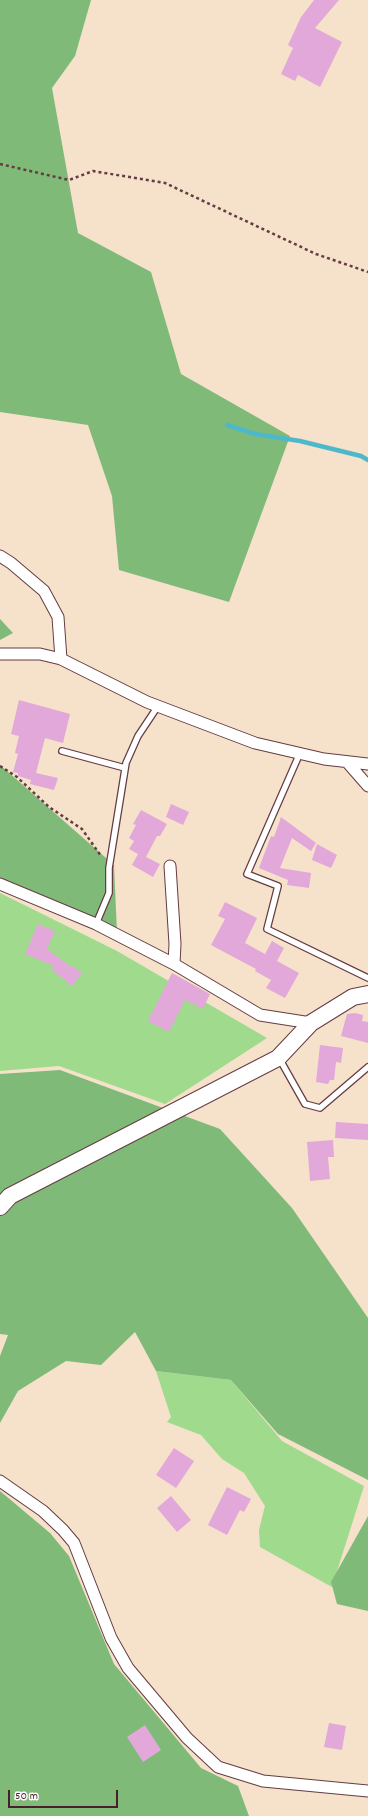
<!DOCTYPE html>
<style>
body{margin:0}
#map{position:relative;width:368px;height:1816px;overflow:hidden;background:#f6e1ca;font-family:Dekko,sans-serif}
canvas{display:block}
.scale{position:absolute;left:8px;top:1790px;width:110px;height:18px;box-sizing:border-box;border:2px solid #4a1f2b;border-top:0;padding-left:5px;font-size:12px;line-height:14px;white-space:nowrap;color:#4a1f2b;-webkit-text-stroke:3px #fff;paint-order:stroke}
</style>
<div id="map">
<canvas width="368" height="1816"></canvas>
<div class="scale">50 m</div>
</div>
<script>
const c = document.querySelector('canvas').getContext('2d');
c.lineJoin = 'round';
function fillPath(path, color) { c.fillStyle = color; c.fill(path, 'evenodd'); }
const toPath = rows => new Path2D(rows.map(r => 'M' + r).join(''));
function stroke(path, color, width, dash) { c.strokeStyle = color; c.lineWidth = width; c.lineCap = dash ? 'butt' : 'round'; c.setLineDash(dash || []); c.stroke(path); }
const green = toPath([
 [0,893,117,951,267,1038,165,1104,59,1066,0,1071],
 [156,1371,231,1380,282,1441,364,1486,332,1587,260,1547,259,1530,265,1506,244,1473,222,1459,201,1435,167,1422,171,1417]
]);
const forest = toPath([
 [0,0,91,0,75,56,52,88,78,233,151,272,181,374,290,436,229,602,119,570,112,496,88,425,0,412],
 [0,619,13,633,0,640],
 [0,765,114,865,117,933,0,884],
 [60,1070,220,1129,292,1208,368,1318,368,1480,278,1434,231,1380,156,1371,135,1332,101,1365,66,1361,18,1391,0,1423,0,1356,8,1335,0,1334,0,1074],
 [0,1491,50,1533,69,1556,114,1664,201,1768,238,1786,249,1816,0,1816],
 [368,1516,368,1611,337,1604,331,1582]
]);
const stream = toPath([
 [227,425,255,434,300,441,361,456,368,460]
]);
const building = toPath([
 [314,0,339,0,315,28,342,42,320,87,298,75,295,81,281,74,293,48,288,45,301,17],
 [19,700,70,714,63,743,45,738,36,773,58,778,54,790,30,784,31,780,18,776,18,773,13,772,18,754,15,753,19,736,11,734],
 [171,804,189,812,183,825,166,817],
 [141,810,167,824,160,836,157,836,146,857,160,864,153,877,132,865,138,854,129,849,134,841,129,838,136,825,133,824],
 [281,817,316,843,311,851,292,838,280,868,311,873,309,888,287,885,288,880,259,868,271,836,274,837],
 [317,844,337,855,331,868,312,860],
 [225,902,257,918,245,943,265,954,272,941,284,948,277,961,299,973,285,998,266,988,271,980,255,971,256,969,211,945,225,919,218,916],
 [38,924,55,931,47,949,71,967,72,966,82,973,72,986,51,969,54,966,25,954],
 [172,973,210,994,203,1009,185,1000,169,1032,148,1021],
 [355,1013,363,1015,362,1021,368,1022,368,1043,341,1036,347,1014],
 [320,1045,343,1048,341,1063,336,1062,334,1080,330,1080,328,1084,316,1082],
 [336,1122,368,1124,368,1140,335,1138],
 [333,1140,334,1157,328,1157,330,1179,310,1181,307,1142],
 [174,1448,194,1461,176,1488,156,1475],
 [227,1487,251,1499,244,1512,240,1510,227,1535,208,1525],
 [171,1496,191,1520,177,1532,157,1508],
 [329,1723,346,1726,342,1750,324,1747],
 [145,1725,161,1750,143,1762,127,1737]
]);
const path = toPath([
 [0,164,69,180,93,171,165,183,316,254,368,272],
 [0,766,17,777,49,807,82,829,101,856]
]);
const lane = toPath([
 [62,751,125,768],
 [300,753,247,874,278,886,267,929,368,978],
 [96,924,109,893,109,868,126,763,138,736,158,706],
 [279,1058,305,1104,320,1108,368,1067]
]);
const street = toPath([
 [0,556,11,563,44,591,58,617,61,659],
 [0,654,40,654,61,659,147,702,255,743,324,759,368,764],
 [347,762,368,786],
 [170,866,175,944,174,964],
 [0,884,96,924,174,964,260,1015,311,1023],
 [0,1481,43,1511,63,1530,74,1543,111,1638,128,1668,187,1738,218,1767,263,1781,368,1791]
]);
const secondary = toPath([
 [0,1207,10,1196,278,1058,311,1023,353,997,368,994]
]);
fillPath(green, '#9fda8d');
fillPath(forest, '#7fba78');
stroke(stream, '#4eb8cb', 4.5);
fillPath(building, '#e1a8d9');
stroke(lane, '#643c43', 8);
stroke(street, '#643c43', 13);
stroke(secondary, '#643c43', 18);
stroke(path, '#643c43', 2.5, [3, 3]);
stroke(lane, '#fff', 5.5);
stroke(street, '#fff', 11);
stroke(secondary, '#fff', 16);
</script>
